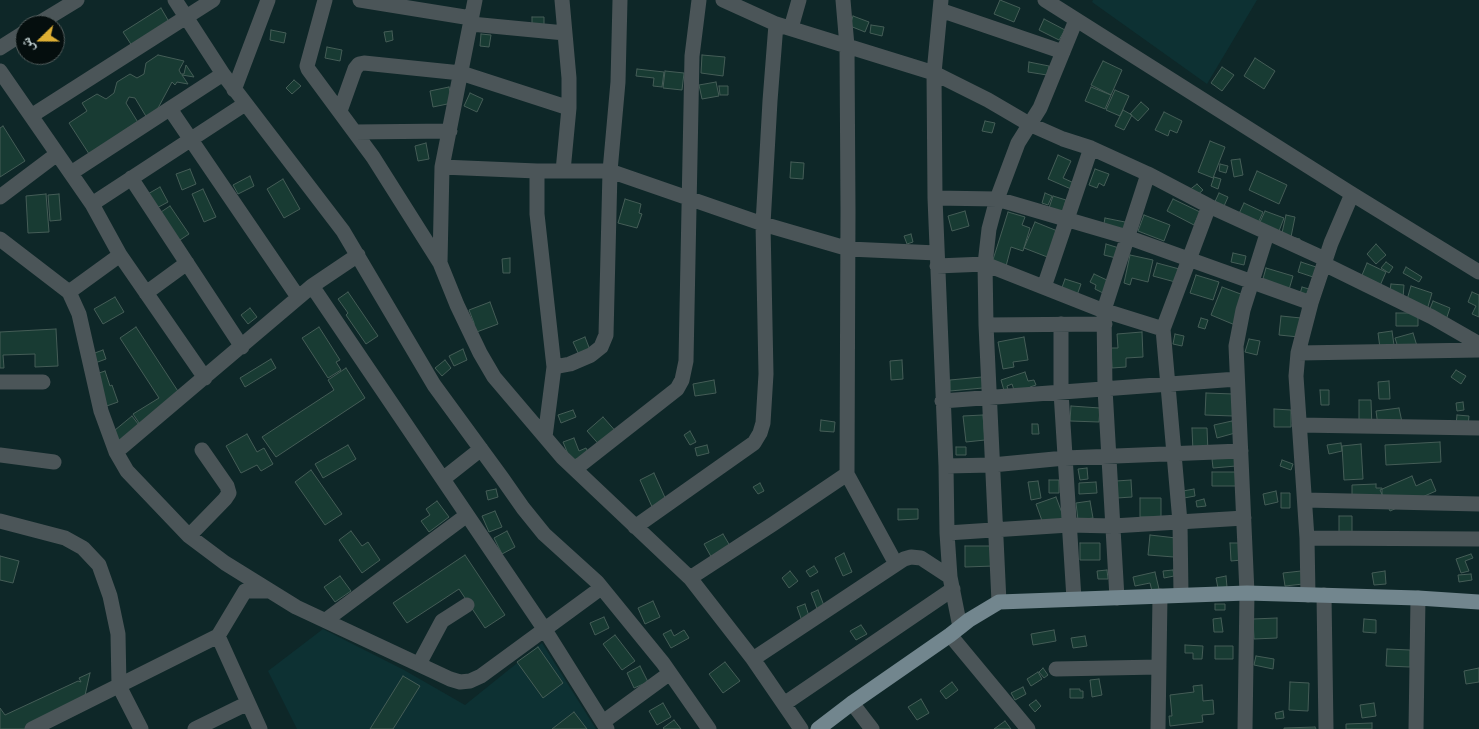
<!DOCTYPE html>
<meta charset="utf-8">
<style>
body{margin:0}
#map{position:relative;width:1479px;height:729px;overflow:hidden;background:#0e2728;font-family:Barlow,"Noto Naskh Arabic",sans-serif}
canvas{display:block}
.north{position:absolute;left:15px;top:15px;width:50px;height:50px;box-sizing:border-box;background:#050e0e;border:1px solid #535e5e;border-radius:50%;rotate:248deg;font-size:14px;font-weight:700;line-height:20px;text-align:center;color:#c7d5d6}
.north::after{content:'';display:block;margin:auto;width:18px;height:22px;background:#dfb034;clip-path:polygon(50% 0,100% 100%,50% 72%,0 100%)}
</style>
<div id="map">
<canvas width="1479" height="729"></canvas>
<div class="north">ش</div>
</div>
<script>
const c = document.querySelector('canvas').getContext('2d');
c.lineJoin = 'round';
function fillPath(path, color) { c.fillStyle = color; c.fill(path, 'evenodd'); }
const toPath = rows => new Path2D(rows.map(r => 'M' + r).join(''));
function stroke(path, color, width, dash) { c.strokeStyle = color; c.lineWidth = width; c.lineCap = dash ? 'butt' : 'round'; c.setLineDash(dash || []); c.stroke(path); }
const built = toPath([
 [1093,0,1257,0,1207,84,1092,2],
 [323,629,404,670,465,705,542,643,596,729,297,729,268,671]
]);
const building = toPath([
 [1000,0,1020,8,1014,22,994,14,1000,0],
 [161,8,172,27,136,52,123,32,161,8],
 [853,16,869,22,865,32,850,26,853,16],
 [532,17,544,17,544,26,532,26,532,17],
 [1044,19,1065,30,1059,40,1039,30,1044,19],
 [871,25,884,27,882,36,870,33,871,25],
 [271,30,286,33,284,43,270,40,271,30],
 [392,31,393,40,386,42,384,32,392,31],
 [481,34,491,35,489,47,480,46,481,34],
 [327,47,342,50,340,61,325,58,327,47],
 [158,55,184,61,179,70,181,74,184,74,186,65,194,77,182,75,188,84,177,82,175,85,172,82,150,123,135,98,129,97,126,103,139,124,91,157,69,123,87,111,82,103,97,94,106,99,114,93,117,82,130,74,137,78,144,74,146,63,158,55],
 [702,55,725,57,723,76,701,73,702,55],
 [1255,58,1275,71,1264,89,1244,76,1255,58],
 [1103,61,1122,70,1111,95,1091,85,1103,61],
 [1029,62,1049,66,1047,75,1028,72,1029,62],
 [1222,67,1234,75,1222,91,1211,83,1222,67],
 [637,69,664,72,662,87,653,86,654,78,636,76,637,69],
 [665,71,684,73,682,90,663,88,665,71],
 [294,80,301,86,292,94,286,88,294,80],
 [716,82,719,96,702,99,699,85,716,82],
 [719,86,728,86,728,95,720,95,719,86],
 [449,87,452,103,433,107,430,91,449,87],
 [1091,87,1111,95,1105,109,1085,101,1091,87],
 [1115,90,1129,96,1120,116,1106,110,1115,90],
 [470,93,483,99,477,112,464,106,470,93],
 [1141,102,1149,109,1138,121,1130,114,1141,102],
 [1123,110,1132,115,1124,130,1115,126,1123,110],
 [1164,112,1182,121,1177,133,1170,130,1168,136,1155,130,1164,112],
 [985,121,995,123,992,133,982,131,985,121],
 [3,126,25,161,0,177,0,128,3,126],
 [1210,141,1225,147,1213,178,1198,172,1210,141],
 [426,143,429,159,418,161,415,146,426,143],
 [1058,155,1071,161,1063,178,1074,183,1071,189,1048,179,1058,155],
 [1240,159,1243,175,1234,177,1231,160,1240,159],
 [791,162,804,163,803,179,790,178,791,162],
 [1220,164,1228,166,1226,173,1219,171,1220,164],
 [190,169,196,184,182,190,176,174,190,169],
 [1095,169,1109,174,1104,186,1099,183,1097,188,1089,185,1095,169],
 [1257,171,1287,185,1279,204,1249,190,1257,171],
 [250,176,254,186,238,194,233,185,250,176],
 [1214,177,1221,179,1218,189,1211,186,1214,177],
 [283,179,300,209,284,218,267,189,283,179],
 [1197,184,1203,190,1194,198,1188,191,1197,184],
 [160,187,168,202,153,210,146,195,160,187],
 [203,189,216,217,204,222,192,194,203,189],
 [1045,193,1052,196,1048,205,1042,203,1045,193],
 [1219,193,1228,197,1221,213,1212,208,1219,193],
 [46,194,49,232,28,233,26,196,46,194],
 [59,194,61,220,50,221,48,195,59,194],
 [1053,196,1066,200,1062,215,1048,211,1053,196],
 [625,199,641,204,639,213,642,214,637,228,618,223,625,199],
 [1173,199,1200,212,1194,225,1167,211,1173,199],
 [1244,203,1263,212,1255,230,1236,220,1244,203],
 [170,206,189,234,177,242,158,214,170,206],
 [965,211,969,226,952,231,948,216,965,211],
 [1265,211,1284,218,1276,239,1256,231,1265,211],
 [1008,212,1025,217,1022,225,1030,228,1023,251,1011,247,1005,270,991,266,1008,212],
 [1144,215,1170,225,1164,241,1138,231,1144,215],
 [1286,215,1295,217,1291,237,1300,239,1299,246,1280,242,1286,215],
 [1105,218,1130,223,1127,235,1103,229,1105,218],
 [1035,222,1060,232,1050,258,1024,248,1035,222],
 [911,234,913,242,907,244,904,236,911,234],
 [1106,244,1119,248,1116,258,1104,255,1106,244],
 [1376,244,1386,255,1376,264,1367,254,1376,244],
 [1233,253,1246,256,1244,265,1231,262,1233,253],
 [1130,255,1153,260,1148,282,1132,278,1130,285,1124,283,1130,255],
 [510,258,510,273,503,273,502,259,510,258],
 [1301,262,1325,270,1322,280,1298,272,1301,262],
 [1386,262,1393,267,1389,273,1381,268,1386,262],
 [1157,263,1183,270,1179,283,1153,276,1157,263],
 [1367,263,1386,272,1379,288,1360,280,1367,263],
 [1406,267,1422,277,1419,282,1403,273,1406,267],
 [1266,268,1293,276,1288,293,1261,286,1266,268],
 [1094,274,1109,281,1103,293,1095,289,1096,285,1090,282,1094,274],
 [1196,275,1219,282,1213,300,1190,293,1196,275],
 [1065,279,1081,284,1076,298,1060,293,1065,279],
 [1391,284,1404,285,1403,298,1389,297,1391,284],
 [1411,286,1432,293,1427,310,1406,303,1411,286],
 [1222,287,1246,296,1235,325,1211,315,1222,287],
 [1302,287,1316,291,1299,297,1302,287],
 [348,292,378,336,366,344,346,315,348,313,338,299,348,292],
 [1472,292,1479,295,1479,317,1472,314,1476,306,1468,302,1472,292],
 [115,297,124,312,103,324,94,309,115,297],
 [1433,301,1450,308,1445,323,1427,316,1433,301],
 [490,302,498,324,474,333,474,323,469,310,490,302],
 [250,308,257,317,248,324,241,315,250,308],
 [1396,313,1418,313,1418,326,1396,326,1396,313],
 [1281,316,1301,318,1299,337,1279,335,1281,316],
 [1201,318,1208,320,1205,329,1198,327,1201,318],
 [136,327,185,402,143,429,133,414,159,398,120,338,136,327],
 [319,327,340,360,336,362,341,370,328,378,302,338,319,327],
 [56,329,58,366,35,367,35,354,3,355,4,368,0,368,0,332,56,329],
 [1392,331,1394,345,1380,348,1378,333,1392,331],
 [1142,332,1143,357,1126,358,1126,367,1112,368,1111,348,1118,348,1117,334,1142,332],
 [1413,333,1417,346,1399,351,1395,338,1413,333],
 [1175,334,1184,336,1182,346,1173,344,1175,334],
 [585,337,590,350,579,355,573,342,585,337],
 [1024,337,1028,360,1013,362,1014,367,1003,369,998,342,1024,337],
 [1249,339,1260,341,1257,355,1245,352,1249,339],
 [463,349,467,360,454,366,449,356,463,349],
 [103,350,106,359,95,363,92,354,103,350],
 [271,359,276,368,245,387,240,378,271,359],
 [445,360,451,368,442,376,435,368,445,360],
 [902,360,903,379,891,380,890,361,902,360],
 [346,368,365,398,276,457,262,437,334,390,328,380,346,368],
 [1456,370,1466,376,1461,384,1451,377,1456,370],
 [105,371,110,386,112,385,118,402,101,408,90,376,105,371],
 [1025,372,1028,381,1034,380,1036,385,1030,387,1017,399,1012,384,1007,386,1009,393,1005,394,1001,380,1025,372],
 [982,377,983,388,950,391,950,380,982,377],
 [714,380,716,393,695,396,693,384,714,380],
 [1389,381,1390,399,1379,399,1378,382,1389,381],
 [1320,390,1329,390,1329,405,1321,405,1320,390],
 [1206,393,1234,394,1233,416,1205,415,1206,393],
 [1359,400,1371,400,1372,429,1359,429,1359,400],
 [1463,402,1464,410,1457,411,1456,403,1463,402],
 [1071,406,1100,408,1099,422,1070,421,1071,406],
 [1399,408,1402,422,1378,426,1376,411,1399,408],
 [1274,409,1291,410,1291,427,1274,427,1274,409],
 [573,410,576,417,561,423,558,415,573,410],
 [983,415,985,440,966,442,963,416,983,415],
 [1457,415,1469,416,1468,426,1456,425,1457,415],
 [132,416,145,433,117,444,109,435,132,416],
 [603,417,619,435,603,449,587,431,603,417],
 [821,420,835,422,834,432,820,431,821,420],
 [1232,421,1235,433,1217,438,1214,425,1232,421],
 [1032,424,1038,424,1039,434,1032,434,1032,424],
 [1192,428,1207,428,1208,452,1193,452,1192,428],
 [690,431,696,442,690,445,684,435,690,431],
 [247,434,257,452,264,448,273,464,261,471,257,465,241,473,226,446,247,434],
 [574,438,579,451,586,448,589,454,571,461,563,442,574,438],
 [1440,442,1441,462,1386,465,1385,445,1440,442],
 [1341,443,1342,451,1329,454,1327,445,1341,443],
 [1361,444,1363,479,1344,480,1342,446,1361,444],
 [348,445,356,459,323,478,315,464,348,445],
 [707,445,709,453,697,456,695,448,707,445],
 [956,447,966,447,966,455,956,455,956,447],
 [1235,457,1236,466,1213,468,1212,459,1235,457],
 [1282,460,1293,464,1291,470,1280,466,1282,460],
 [1087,468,1088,479,1080,480,1078,469,1087,468],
 [311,470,342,514,325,525,295,482,311,470],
 [1212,472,1237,472,1237,486,1212,486,1212,472],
 [654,473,667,502,653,509,640,480,654,473],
 [1412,476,1416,486,1431,479,1436,491,1390,511,1380,490,1412,476],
 [1049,480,1059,480,1059,493,1049,493,1049,480],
 [1131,480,1132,497,1117,498,1116,481,1131,480],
 [1038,481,1041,498,1031,500,1028,482,1038,481],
 [1096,482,1097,493,1079,494,1079,483,1096,482],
 [760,483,764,491,758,494,753,487,760,483],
 [1376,484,1376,488,1382,488,1382,507,1352,503,1352,485,1376,484],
 [496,489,498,497,488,500,486,491,496,489],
 [1194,489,1195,496,1184,498,1183,491,1194,489],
 [1276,491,1278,502,1265,505,1263,494,1276,491],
 [1281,493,1290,493,1290,508,1281,508,1281,493],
 [1056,497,1065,521,1045,529,1036,504,1056,497],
 [1140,498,1161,498,1161,517,1140,517,1140,498],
 [1204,499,1206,506,1197,507,1196,501,1204,499],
 [437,501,449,517,429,532,421,521,430,515,426,509,437,501],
 [1090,501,1093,518,1078,520,1076,503,1090,501],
 [898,509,918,509,918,519,898,520,898,509],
 [495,511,502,527,489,532,482,516,495,511],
 [1339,516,1352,516,1352,540,1339,540,1339,516],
 [351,531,362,546,368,542,380,560,362,573,339,540,351,531],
 [507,531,515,547,502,554,494,538,507,531],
 [723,534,733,551,714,562,704,544,723,534],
 [1150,535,1176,538,1174,557,1148,555,1150,535],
 [1080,543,1100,543,1100,560,1080,560,1080,543],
 [1230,543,1241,543,1242,560,1231,561,1230,543],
 [965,546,994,546,994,566,965,567,965,546],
 [844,553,852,572,843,576,835,558,844,553],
 [1471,554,1473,558,1465,561,1469,571,1461,573,1456,559,1471,554],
 [465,555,505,615,485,628,459,589,407,623,393,603,465,555],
 [0,556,19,561,13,583,0,580,0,556],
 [814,566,818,572,810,577,806,571,814,566],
 [1107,570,1108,579,1098,579,1097,571,1107,570],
 [1173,570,1174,576,1164,578,1163,571,1173,570],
 [790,571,798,581,789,588,782,578,790,571],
 [1301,571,1303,584,1285,586,1283,573,1301,571],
 [1385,571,1386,584,1374,585,1372,573,1385,571],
 [1155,572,1159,589,1152,591,1150,583,1135,586,1133,577,1155,572],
 [1471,574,1472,580,1459,582,1458,575,1471,574],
 [340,576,351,591,335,602,324,587,340,576],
 [1226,576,1227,587,1218,588,1216,578,1226,576],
 [818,590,826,611,819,614,811,593,818,590],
 [653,601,660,617,645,624,638,608,653,601],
 [805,604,810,619,802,621,797,607,805,604],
 [1215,604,1225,604,1225,610,1215,610,1215,604],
 [604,617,609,628,595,635,590,623,604,617],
 [1221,618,1223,632,1214,632,1213,619,1221,618],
 [1277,618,1277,638,1254,639,1253,619,1277,618],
 [1364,619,1376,620,1376,633,1363,632,1364,619],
 [861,625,867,634,856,640,850,631,861,625],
 [671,630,674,636,684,630,689,638,671,648,663,634,671,630],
 [1054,630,1056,641,1033,645,1031,634,1054,630],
 [615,635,635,661,622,670,603,644,615,635],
 [1085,636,1087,646,1073,648,1071,638,1085,636],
 [1185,645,1203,646,1202,659,1193,659,1193,653,1185,653,1185,645],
 [1215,646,1233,646,1233,659,1215,659,1215,646],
 [538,647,563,683,543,698,517,662,538,647],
 [1387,649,1410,650,1410,667,1386,666,1387,649],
 [1256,656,1274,659,1273,669,1254,665,1256,656],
 [725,662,740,681,723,693,709,674,725,662],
 [640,666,648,682,634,688,627,673,640,666],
 [1043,668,1048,675,1044,678,1039,672,1043,668],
 [1479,668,1479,682,1466,684,1464,671,1479,668],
 [1038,672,1042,679,1031,686,1027,679,1038,672],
 [90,673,82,709,38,729,0,729,0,708,5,715,78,681,81,682,79,678,90,673],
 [403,676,420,686,393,729,370,729,403,676],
 [1099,679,1102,695,1092,697,1090,680,1099,679],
 [952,682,958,690,946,699,940,691,952,682],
 [1290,682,1309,683,1308,711,1289,710,1290,682],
 [1202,685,1203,701,1213,700,1214,714,1202,715,1203,722,1170,726,1169,716,1172,716,1170,695,1194,692,1193,686,1202,685],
 [1023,687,1026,694,1015,700,1011,693,1023,687],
 [1070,689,1080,689,1080,691,1083,691,1083,698,1070,698,1070,689],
 [921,699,929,713,917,720,908,707,921,699],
 [1036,700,1041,706,1035,712,1029,705,1036,700],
 [663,703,671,717,657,725,649,711,663,703],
 [1374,703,1376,716,1362,718,1360,705,1374,703],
 [1283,711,1284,718,1276,719,1275,713,1283,711],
 [574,712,587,729,552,729,574,712],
 [674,720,681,729,664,729,663,728,674,720],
 [1005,721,1011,729,994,729,1005,721],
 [1372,723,1372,729,1346,729,1346,724,1372,723],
 [1315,727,1316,729,1284,729,1284,728,1315,727]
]);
const minor = toPath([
 [175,0,223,74,343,231,434,385,502,478,523,508,544,534,597,582,663,663,709,729],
 [325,0,307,66,308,69,373,157,440,263,457,305,480,353,494,377,562,457,690,578,753,659,801,729],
 [360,0,471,18],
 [562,0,569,78,569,108,563,171],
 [723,0,776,24,934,73,988,100,1029,124,1063,139,1091,148,1148,174,1209,206,1325,259],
 [843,0,847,46,848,211,847,474,896,564],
 [941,0,934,73,935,198,946,466,947,533,950,577,960,627],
 [1045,0,1352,194,1479,272],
 [940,10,1063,52],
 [471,24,565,33],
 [36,25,77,0],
 [791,28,799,0],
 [0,48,25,32],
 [0,71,92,204,120,255,69,292],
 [234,90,268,0],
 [170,109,298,297],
 [340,111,355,69,359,64,364,63,461,73,569,108],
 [31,116,213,0],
 [355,132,450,131],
 [442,167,537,171,610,171,763,224,849,249,937,253],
 [537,171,537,214,554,367,545,437],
 [71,173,223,74],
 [131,178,242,347],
 [0,197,57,154],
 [935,198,997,199,1127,237,1311,303],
 [92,204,245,104],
 [0,239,69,292,79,314,101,411,116,452,127,471,189,536],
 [120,255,205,378],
 [440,263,442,167,475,0],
 [1324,264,1432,317,1479,344],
 [937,266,985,264,1099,309,1163,329],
 [312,286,545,630,607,729],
 [1044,287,1091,148],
 [146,293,187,263],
 [1061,324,1061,392,1074,599],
 [986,325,1105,324],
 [1298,353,1479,350],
 [554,367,570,364,591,355,601,347,606,335,610,171,618,82,620,0],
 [0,382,43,382],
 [942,401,1237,379],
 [1299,425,1479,428],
 [202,450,227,486,229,493,225,499,189,536,225,563,296,607,450,679,460,682,470,681,481,676,601,588],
 [116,452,312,286,358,255],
 [0,455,54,462],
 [946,466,992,465,1065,458,1241,451],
 [575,469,677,389,682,380,686,361,692,56,699,0],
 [443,479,481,449],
 [1305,500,1479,504],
 [0,521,65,538,83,548,99,565,110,596,118,634,119,686,141,729],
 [635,527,754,443,760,433,763,423,766,374,763,224,770,101,776,24],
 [947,533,1069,525,1113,526,1244,518],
 [1307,538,1479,539],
 [690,578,773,524,847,474],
 [1181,595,1180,522,1163,329,1209,206],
 [1308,595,1307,538,1296,376,1298,353,1311,303,1331,243,1352,194],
 [1324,595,1326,729],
 [1117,598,1105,389,1104,310,1148,174],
 [999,602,986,325,985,264,989,229,997,199,1018,143,1040,108,1076,20],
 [326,620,467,515],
 [950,635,1028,729],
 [218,636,260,729],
 [753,659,904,559,911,557,921,558,950,577],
 [419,664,442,621,467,605],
 [1056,669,1159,667],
 [852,703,872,729],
 [784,704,953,589],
 [603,722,670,673],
 [32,729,218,636,245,591,270,591],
 [195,729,248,703],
 [1158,729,1160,596],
 [1245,729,1247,593,1236,346,1243,310,1267,234],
 [1416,729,1418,598]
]);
const major = toPath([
 [818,729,852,703,950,635,969,620,999,602,1247,593,1418,598,1479,602]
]);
fillPath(built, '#0d3133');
fillPath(building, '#183b33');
stroke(building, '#455d57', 1);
stroke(minor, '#4b5558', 15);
stroke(major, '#72868e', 15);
</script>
